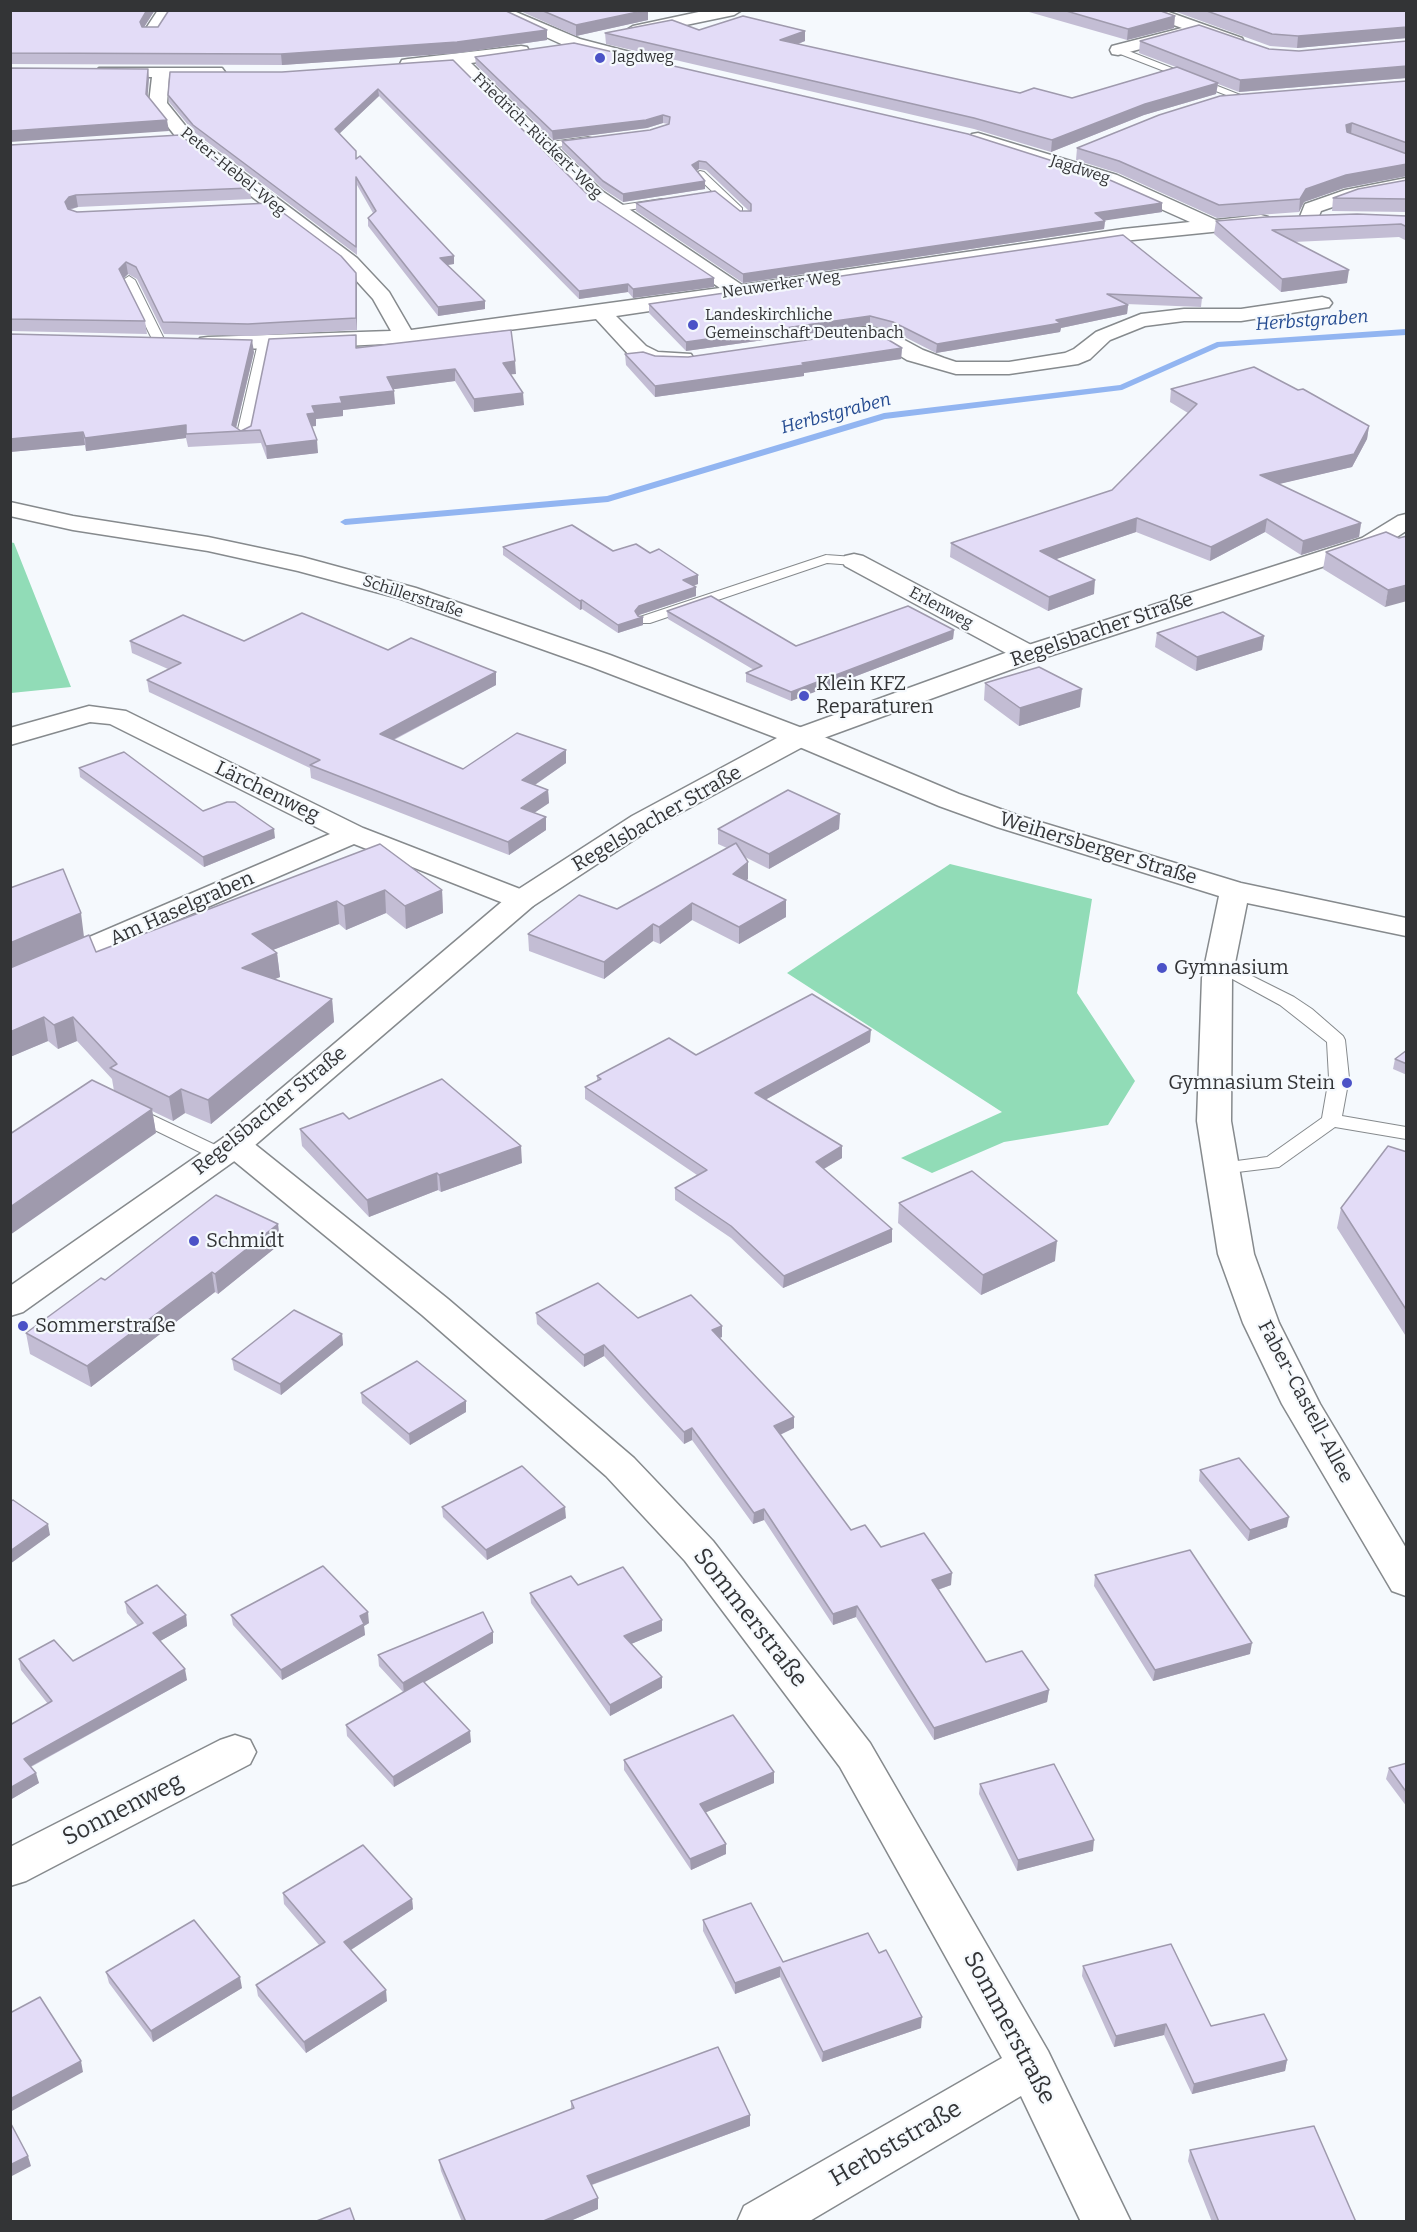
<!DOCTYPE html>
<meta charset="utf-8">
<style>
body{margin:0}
#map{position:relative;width:1417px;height:2232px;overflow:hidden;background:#f5f9fd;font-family:Bitter,serif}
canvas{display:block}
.frame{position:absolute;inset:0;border:12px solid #333436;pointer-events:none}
</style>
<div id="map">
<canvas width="1417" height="2232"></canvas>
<div class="frame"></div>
</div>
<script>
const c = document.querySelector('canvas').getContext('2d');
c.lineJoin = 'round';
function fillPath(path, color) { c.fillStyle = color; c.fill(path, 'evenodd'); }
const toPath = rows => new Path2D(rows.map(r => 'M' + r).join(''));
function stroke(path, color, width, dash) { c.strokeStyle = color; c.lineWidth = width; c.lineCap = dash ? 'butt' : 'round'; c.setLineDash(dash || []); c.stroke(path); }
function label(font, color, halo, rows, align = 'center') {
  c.font = font + ' Bitter,serif'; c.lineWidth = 4.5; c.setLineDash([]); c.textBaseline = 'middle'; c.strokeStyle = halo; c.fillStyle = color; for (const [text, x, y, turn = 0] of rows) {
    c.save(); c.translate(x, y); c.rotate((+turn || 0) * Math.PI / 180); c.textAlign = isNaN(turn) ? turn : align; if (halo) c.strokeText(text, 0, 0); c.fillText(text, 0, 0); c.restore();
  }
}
const green = toPath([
 [10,542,14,543,71,687,11,693],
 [950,864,1092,899,1077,993,1135,1081,1108,1125,1004,1142,932,1173,901,1158,1002,1112,787,973]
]);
const stream = toPath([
 [1406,329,1406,335,1219,347,1122,390,885,419,608,502,345,525,340,522,345,519,607,496,884,413,1120,385,1217,342,1406,329]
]);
const service = toPath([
 [1115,48,1121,48,1248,98,1239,100,1115,52,1115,48],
 [588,137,592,138,592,142,543,149,538,146,543,143,588,137],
 [700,171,704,172,742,208,742,212,734,212,696,176,694,174,700,171],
 [662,199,668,202,666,204,615,212,609,209,615,206,662,199],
 [129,276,135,280,166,343,164,346,160,347,154,343,123,280,129,276],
 [264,339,270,343,250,438,243,442,236,438,258,343,264,339],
 [826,555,854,557,861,561,854,565,827,563,650,623,640,623,637,620,640,617,826,555],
 [1220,960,1294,997,1312,1009,1343,1036,1345,1040,1349,1078,1342,1116,1406,1127,1406,1139,1335,1127,1279,1167,1221,1174,1214,1172,1211,1168,1214,1164,1267,1157,1322,1118,1329,1078,1327,1042,1280,1005,1214,969,1211,965,1214,961,1220,960],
 [131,1105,228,1151,231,1155,228,1159,221,1161,214,1159,124,1115,121,1111,124,1107,131,1105]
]);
const minor = toPath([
 [158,10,174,10,157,36,145,36,143,33,158,10],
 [482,10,516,12,580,39,630,52,632,56,624,61,568,47,504,18,484,13,482,10],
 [708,10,742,10,734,15,633,36,625,31,633,26,708,10],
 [1138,10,1163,10,1242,38,1244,42,1236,47,1190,31,1189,36,1118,55,1112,54,1110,50,1112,46,1182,28,1140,13,1138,10],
 [521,46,527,47,529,51,527,55,471,63,602,191,742,285,1123,229,1190,222,1103,183,972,142,969,138,972,134,978,133,1117,175,1216,220,1261,215,1268,217,1271,221,1268,225,1261,227,1123,241,616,316,646,346,658,352,691,354,694,359,691,364,683,365,655,364,630,356,596,319,405,343,304,348,208,349,200,348,197,343,200,338,208,337,391,331,373,299,343,266,180,142,149,103,152,77,105,77,99,76,96,72,99,68,222,68,225,72,222,76,216,77,169,77,167,103,192,134,357,258,389,292,411,330,720,288,588,199,454,65,408,69,402,68,400,64,402,60,408,59,521,46],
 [1406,178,1406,190,1356,199,1321,211,1316,223,1309,225,1302,223,1299,219,1305,204,1345,190,1406,178],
 [1322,297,1329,299,1332,303,1329,307,1241,321,1184,321,1145,326,1110,340,1090,359,1078,364,1009,374,956,374,907,360,874,340,838,342,831,340,827,336,831,332,838,330,859,327,879,328,886,330,923,350,944,358,956,362,1009,362,1065,353,1074,349,1096,332,1141,314,1184,309,1241,309,1322,297],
 [10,502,73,516,208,537,302,557,416,588,610,655,810,731,959,794,1017,815,1241,883,1406,918,1406,936,1247,903,1232,978,1231,1121,1254,1254,1279,1323,1320,1404,1406,1548,1406,1596,1392,1591,1282,1404,1243,1323,1218,1254,1197,1121,1202,978,1219,896,997,827,939,806,790,743,592,667,398,598,298,571,208,551,73,530,10,516,10,502],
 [854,554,863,556,1037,648,1041,654,1037,660,1028,662,1019,660,845,566,842,561,845,556,854,554],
 [89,706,126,711,363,828,533,894,537,900,533,906,522,909,511,906,354,844,10,992,10,971,330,834,110,724,90,722,10,745,10,728,89,706],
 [235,1135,247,1138,448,1299,634,1458,713,1541,870,1743,1048,2051,1131,2222,1081,2222,1021,2096,808,2222,737,2222,744,2206,1002,2058,840,1767,685,1561,606,1476,422,1315,223,1152,218,1145,223,1138,235,1135],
 [235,1735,250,1740,256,1752,250,1764,26,1881,10,1886,10,1847,220,1740,235,1735]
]);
const tertiary = toPath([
 [1406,514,1406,531,1380,548,1037,660,810,743,652,828,533,906,247,1152,23,1312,10,1316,10,1286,223,1138,511,894,632,816,790,731,1019,648,1362,538,1398,516,1406,514]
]);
const wall = toPath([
 [10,10,155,10,144,27,547,30,547,40,458,53,282,65,10,64],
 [518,10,648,10,648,20,576,36],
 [1022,10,1158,10,1174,28,1127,40],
 [1171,10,1407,10,1407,38,1297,48,1270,46],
 [699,30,805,31,805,41,798,44,1020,93,1072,98,1176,67,1139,53,1140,41,1299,51,1407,41,1407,78,1239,92,1218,84,1216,94,1144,115,1051,152,974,129,606,44,605,33],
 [475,57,1162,203,1162,212,1104,220,1105,221,1104,229,743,283,636,211,636,203,740,211,749,211,706,170,699,169,696,171,705,189,623,202,603,189,562,149,562,141,650,130,668,124,663,123,647,128,553,140,476,65],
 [453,60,586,193,714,278,714,287,633,298,628,292,579,299,379,96,339,133,356,158,454,264,447,265,485,301,485,309,438,316,368,226,368,218,373,213,357,185,357,255,194,132,169,102,168,95,282,72],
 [1407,81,1407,176,1344,188,1304,202,1299,212,1217,218,1118,173,1076,160,1077,148],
 [10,145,250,188,251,199,78,207,70,210,356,273,357,330,249,336,164,334,137,279,128,274,124,278,145,321,147,334,10,331],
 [1407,180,1407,212,1332,211,1333,198],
 [1407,216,1407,241,1399,237,1294,242,1347,283,1281,292,1214,234,1216,221],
 [1123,235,1202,298,1201,307,1126,304,1128,305,1127,314,1061,328,1060,332,936,353,893,331,870,325,686,351,649,313,649,304],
 [357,348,516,374,511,374,524,405,474,412,455,381,393,389,395,404,343,410,343,416,316,419,316,426,312,426,318,453,267,459,261,443,188,447,186,438,86,451,85,445,10,452,254,352,236,428,241,431,251,426],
 [902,348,901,359,804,373,804,376,655,397,626,365,625,354,688,357],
 [1171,389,1298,390,1369,426,1367,439,1352,467,1278,484,1361,523,1359,537,1301,555,1265,532,1210,561,1136,532,1056,559,1094,594,1048,611,950,557,951,543,1112,490,1188,413,1170,402],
 [1399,538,1385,607,1323,569,1326,552],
 [503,547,613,551,698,584,693,586,696,596,639,615,638,616,643,625,618,633,582,609,580,610,503,555],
 [667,611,796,646,954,630,953,639,791,701,746,682,746,673,754,670,668,619],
 [1157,633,1264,636,1262,650,1196,671,1155,647],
 [130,641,244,641,388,650,496,685,394,740,463,769,566,750,566,763,535,785,548,790,549,803,534,813,546,817,546,830,509,855,311,778,310,768,149,692,147,680,168,669,132,653],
 [985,683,1080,707,1019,726,984,700],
 [79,768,275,838,204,867,80,777],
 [840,814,839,829,769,869,745,857,748,879,747,880,786,917,739,944,692,920,660,944,653,941,604,979,529,951,528,934,617,909,727,848,718,844,718,829],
 [380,844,442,890,443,913,406,929,386,913,346,930,339,924,273,950,277,953,280,977,274,979,332,999,334,1022,211,1124,185,1113,173,1121,152,1111,156,1133,114,1091,112,1079,77,1041,58,1049,48,1041,10,1057,96,952],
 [870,1042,765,1100,842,1158,824,1169,892,1242,783,1288,731,1238,675,1200,675,1188,697,1175,585,1099,585,1087,597,1081,597,1076,696,1055],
 [1407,1050,1407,1075,1393,1069,1395,1059],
 [349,1119,522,1163,441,1192,438,1190,369,1217,302,1146,300,1129],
 [1407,1152,1407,1338,1337,1228,1341,1208],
 [899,1203,1055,1261,981,1295,898,1223],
 [278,1224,280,1244,218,1294,215,1292,91,1387,30,1354,26,1333,105,1280],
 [536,1313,638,1318,722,1337,720,1338,794,1428,780,1435,851,1530,881,1547,951,1585,938,1590,986,1662,1049,1690,1047,1702,934,1740,856,1617,833,1625,764,1520,753,1524,692,1440,684,1444,604,1356,584,1367,537,1324],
 [342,1334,343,1345,281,1395,234,1370,232,1359],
 [361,1393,466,1401,466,1412,410,1445,362,1403],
 [1200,1470,1287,1527,1248,1541,1199,1481],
 [442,1507,566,1518,487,1560,443,1517],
 [1095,1575,1250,1654,1153,1681,1094,1586],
 [578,1585,662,1631,631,1644,662,1688,610,1716,531,1603,530,1593],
 [125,1602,186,1615,187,1626,160,1641,187,1680,31,1767,39,1783,10,1800,10,1725,48,1704,21,1670,19,1659,73,1661,138,1626,127,1613],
 [231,1615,369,1623,364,1626,365,1635,282,1680,233,1625],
 [493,1632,493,1643,424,1682,471,1742,394,1787,347,1736,346,1725,403,1692,379,1666,378,1655],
 [624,1760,774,1783,705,1812,726,1844,726,1854,691,1870,624,1770],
 [1407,1763,1407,1807,1386,1779,1389,1768],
 [980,1784,1093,1851,1017,1871,979,1794],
 [283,1893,412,1899,413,1909,351,1950,387,2001,306,2053,258,1996,256,1985,319,1945,284,1904],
 [703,1920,783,1962,921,2028,822,2062,780,1977,735,1994,703,1931],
 [1083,1966,1211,2026,1287,2060,1285,2071,1192,2094,1164,2035,1114,2047,1082,1976],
 [106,1972,242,1988,153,2042,109,1983],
 [571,2101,750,2126,592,2185,598,2198,598,2209,568,2222,462,2222,441,2171,439,2160,571,2109],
 [1190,2150,1356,2222,1212,2222,1188,2161]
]);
const shadedWall = toPath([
 [147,10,155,10,141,32,140,22],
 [648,10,648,20,576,36,576,25],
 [1175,16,1174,28,1127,40,1128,29],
 [1407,27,1407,38,1297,48,1298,36],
 [547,30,547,40,458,53,282,65,281,54],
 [805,31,805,41,780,51,780,40],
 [1407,66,1406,78,1239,92,1240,80],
 [148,69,149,79,147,104,146,94],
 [1218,83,1216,94,1144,115,1051,152,1052,140,1145,104],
 [378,89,379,96,336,137,335,129],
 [663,115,663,123,647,128,553,140,552,131],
 [167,120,169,131,10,142,10,131],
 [1352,123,1351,135,1344,137,1346,125],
 [699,161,699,169,692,174,692,165],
 [1407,164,1407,176,1344,188,1304,202,1299,212,1300,199,1306,189,1346,175],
 [705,181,705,189,623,202,623,194],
 [76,195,78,207,70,209,66,214,65,202,69,197],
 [1162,203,1162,212,1095,222,1095,213],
 [1105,221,1104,229,743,283,743,274],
 [454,256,454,264,440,266,440,258],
 [126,262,128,274,121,281,119,269],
 [1349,270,1347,283,1281,292,1282,279],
 [356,273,357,285,357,330,356,318],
 [714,278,714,287,633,298,633,289],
 [628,284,628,292,579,299,579,291],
 [485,301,485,309,438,316,438,307],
 [1128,305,1127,314,1061,328,1060,332,936,353,937,344],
 [870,316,870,325,686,351,686,342],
 [252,340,254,352,235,432,232,425],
 [902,348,901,359,804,373,804,376,655,397,655,386],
 [515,361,516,374,504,375,503,363],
 [455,369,455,381,388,390,387,377],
 [394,391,395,404,343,410,343,416,316,419,316,426,308,427,307,414,312,406,340,397],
 [523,393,524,405,474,412,474,399],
 [186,425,186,438,86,451,85,438],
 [1369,426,1367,439,1352,467,1258,489,1260,475],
 [83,432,85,445,10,452,10,439],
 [317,440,318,453,267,459,266,446],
 [1137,518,1136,532,1039,565,1040,551],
 [1267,519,1265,532,1210,561,1211,547],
 [1361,523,1359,537,1301,555,1303,541],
 [698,575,698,584,683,589,683,580],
 [1095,580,1094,594,1048,611,1049,597],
 [1407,585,1407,601,1385,607,1388,590],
 [696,587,696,596,639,615,636,619,643,617,643,625,618,633,618,625,635,611,639,606],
 [582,600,582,609,580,610,580,601],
 [954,630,953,639,791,701,791,692],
 [1264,636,1262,650,1196,671,1197,657],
 [496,672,496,685,381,746,380,734],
 [1082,689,1080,707,1019,726,1020,708],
 [566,750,566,763,523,793,522,780],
 [548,790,549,803,522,821,521,808],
 [840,814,839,829,769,869,769,854],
 [546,817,546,830,509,855,508,842],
 [274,829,275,838,204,867,203,857],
 [748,862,748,879,733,890,733,874],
 [385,890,386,913,346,930,344,906],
 [442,890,443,913,406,929,405,906],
 [786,900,786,917,739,944,739,927],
 [337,901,339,924,255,957,252,934],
 [692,903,692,920,660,944,659,927],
 [81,913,84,937,10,968,10,943],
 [653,924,653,941,604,979,604,962],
 [277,953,280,977,245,992,242,968],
 [332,999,334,1022,211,1124,208,1100],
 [44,1017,48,1041,10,1057,10,1032],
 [73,1017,77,1041,58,1049,54,1025],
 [871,1030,870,1042,754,1106,755,1093],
 [181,1089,185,1113,173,1121,169,1097],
 [152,1109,156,1133,10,1235,10,1207],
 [521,1146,522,1163,441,1192,439,1175],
 [842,1146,842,1158,815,1174,816,1162],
 [437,1173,438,1190,369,1217,367,1200],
 [278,1224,280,1244,218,1294,215,1274],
 [892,1229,892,1242,783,1288,784,1276],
 [1057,1241,1055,1261,981,1295,983,1275],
 [212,1272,215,1292,91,1387,87,1366],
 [722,1326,722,1337,712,1341,712,1330],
 [342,1334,343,1345,281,1395,280,1384],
 [604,1345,604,1356,584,1367,584,1355],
 [466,1401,466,1412,410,1445,409,1434],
 [794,1417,794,1428,773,1438,774,1426],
 [692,1428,692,1440,684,1444,684,1432],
 [565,1507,566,1518,487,1560,486,1550],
 [764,1509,764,1520,753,1524,754,1513],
 [1289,1517,1287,1527,1248,1541,1250,1530],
 [48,1524,50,1535,10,1564,10,1551],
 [952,1573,951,1585,931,1592,932,1580],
 [857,1606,856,1617,833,1625,833,1614],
 [368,1612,369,1623,364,1626,365,1635,282,1680,281,1670,360,1616],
 [186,1615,187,1626,155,1644,153,1633],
 [662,1620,662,1631,624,1647,624,1636],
 [493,1632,493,1643,404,1694,403,1683],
 [1252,1643,1250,1654,1153,1681,1155,1670],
 [185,1669,187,1680,26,1769,24,1759],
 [662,1677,662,1688,610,1716,610,1705],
 [1049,1690,1047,1702,934,1740,934,1728],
 [470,1731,471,1742,394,1787,393,1777],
 [774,1772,774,1783,700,1815,700,1804],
 [36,1773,39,1783,10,1800,10,1788],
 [1094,1840,1093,1851,1017,1871,1018,1860],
 [726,1844,726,1854,691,1870,690,1859],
 [412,1899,413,1909,346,1953,344,1942],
 [780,1967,780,1977,735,1994,735,1983],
 [240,1977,242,1988,153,2042,151,2031],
 [386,1990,387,2001,306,2053,304,2042],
 [922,2017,921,2028,822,2062,823,2052],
 [1166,2024,1164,2035,1114,2047,1116,2036],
 [1287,2060,1285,2071,1192,2094,1194,2084],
 [81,2061,83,2072,10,2112,10,2099],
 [750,2115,750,2126,588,2186,587,2176],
 [28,2156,31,2166,10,2177,10,2165],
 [598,2198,598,2209,568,2222,541,2222]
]);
const building = toPath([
 [10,10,147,10,140,22,142,27,158,27,169,10,504,10,547,30,457,42,281,54,10,53,10,10],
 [541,10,647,10,576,25,541,10],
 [1063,10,1158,10,1175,16,1128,29,1063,10],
 [1204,10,1407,10,1407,27,1298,36,1272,34,1204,10],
 [743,16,805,31,780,40,1020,93,1034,88,1072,98,1177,67,1218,83,1145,104,1052,140,974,118,605,33,672,20,699,30,743,16],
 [1199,25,1269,49,1299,51,1407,41,1407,66,1240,80,1140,41,1199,25],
 [574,43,968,134,1103,177,1162,203,1095,213,1105,221,743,274,636,203,715,191,740,211,751,211,751,204,706,162,699,161,692,165,705,181,623,194,603,181,562,141,650,130,669,124,670,117,663,115,646,120,552,131,475,57,574,43],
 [453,60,586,193,714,278,633,289,628,284,579,291,378,89,335,129,356,151,356,159,360,156,454,256,440,258,485,301,438,307,368,218,376,211,356,177,356,247,193,125,168,95,170,72,282,72,453,60],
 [10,68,148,69,146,94,167,120,10,131,10,68],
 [1407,81,1407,143,1352,123,1346,125,1347,132,1407,154,1407,164,1346,175,1306,189,1300,199,1219,205,1119,161,1077,148,1159,115,1220,96,1407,81],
 [180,135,250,188,76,195,69,197,65,202,68,209,77,212,270,203,341,256,356,273,356,318,248,324,163,322,136,267,126,262,119,269,145,321,10,319,10,145,180,135],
 [1407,180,1407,199,1333,198,1358,189,1407,180],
 [1357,214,1407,216,1407,227,1401,224,1272,230,1349,270,1282,279,1216,221,1266,217,1357,214],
 [1123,235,1202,298,1107,294,1128,305,1056,320,1061,323,937,344,893,322,870,316,686,342,649,304,1123,235],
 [511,330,515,361,503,363,523,393,474,399,455,369,387,377,394,391,340,397,342,403,312,406,315,413,307,414,317,440,266,446,260,430,186,434,186,425,85,438,83,432,10,439,10,334,252,340,232,425,241,431,251,426,269,339,356,335,356,348,511,330],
 [870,331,877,333,902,348,802,363,804,365,655,386,625,354,643,352,655,356,688,357,870,331],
 [1254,367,1298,390,1303,389,1369,426,1354,454,1260,475,1361,523,1303,541,1267,519,1211,547,1137,518,1040,551,1095,580,1049,597,951,543,1112,490,1197,404,1171,389,1254,367],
 [572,525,613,551,636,544,650,553,659,549,698,575,683,580,696,587,639,606,635,611,638,616,643,617,618,625,582,600,580,601,503,547,572,525],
 [1386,532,1399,538,1407,536,1407,585,1388,590,1326,552,1386,532],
 [711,596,796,646,908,606,954,630,791,692,746,673,762,666,667,611,711,596],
 [1223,612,1264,636,1197,657,1157,633,1223,612],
 [302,613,388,650,411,638,496,672,380,734,463,769,517,733,566,750,522,780,548,790,521,808,546,817,508,842,310,765,320,760,147,680,181,663,130,641,183,615,244,641,302,613],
 [1039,667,1082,689,1020,708,985,683,1039,667],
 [124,752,203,811,227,802,235,802,274,829,203,857,79,768,124,752],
 [788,790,840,814,769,854,718,829,788,790],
 [736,843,748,862,733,874,786,900,739,927,692,903,659,927,653,924,604,962,528,934,579,895,617,909,736,843],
 [380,844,442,890,405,906,385,890,344,906,337,901,252,934,277,953,242,968,332,999,208,1100,181,1089,169,1097,110,1068,117,1064,73,1017,54,1025,44,1017,10,1032,10,968,89,935,96,952,380,844],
 [63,869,81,913,10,943,10,888,63,869],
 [812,994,871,1030,755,1093,842,1146,816,1162,892,1229,784,1276,731,1226,675,1188,707,1170,585,1087,601,1079,597,1076,669,1038,696,1055,812,994],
 [1407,1050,1407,1064,1395,1059,1407,1050],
 [442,1079,521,1146,439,1175,437,1173,367,1200,300,1129,343,1113,349,1119,442,1079],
 [92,1080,152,1109,10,1207,10,1134,92,1080],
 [1388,1146,1407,1152,1407,1311,1341,1208,1388,1146],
 [972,1171,1057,1241,983,1275,899,1203,972,1171],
 [216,1195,278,1224,215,1274,212,1272,87,1366,26,1333,101,1278,105,1280,216,1195],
 [598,1283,638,1318,691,1295,722,1326,712,1330,794,1417,774,1426,851,1530,865,1525,881,1547,924,1533,952,1573,932,1580,986,1662,1022,1651,1049,1690,934,1728,857,1606,833,1614,764,1509,754,1513,692,1428,684,1432,604,1345,584,1355,536,1313,598,1283],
 [294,1310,342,1334,280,1384,232,1359,294,1310],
 [417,1361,466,1401,409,1434,361,1393,417,1361],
 [1239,1458,1289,1517,1250,1530,1200,1470,1239,1458],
 [522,1466,565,1507,486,1550,442,1507,522,1466],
 [13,1500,48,1524,10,1551,10,1502,13,1500],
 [1190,1550,1252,1643,1155,1670,1095,1575,1190,1550],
 [323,1566,368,1612,360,1616,364,1624,281,1670,231,1615,323,1566],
 [623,1567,662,1620,624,1636,662,1677,610,1705,530,1593,571,1576,578,1585,623,1567],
 [157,1585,186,1615,153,1633,185,1669,24,1759,36,1773,10,1788,10,1725,52,1701,19,1659,54,1640,73,1661,143,1623,125,1602,157,1585],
 [483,1612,493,1632,403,1683,378,1655,483,1612],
 [423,1681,470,1731,393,1777,346,1725,423,1681],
 [733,1715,774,1772,700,1804,726,1844,690,1859,624,1760,733,1715],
 [1407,1763,1407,1793,1389,1768,1407,1763],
 [1054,1764,1094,1840,1018,1860,980,1784,1054,1764],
 [363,1845,412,1899,344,1942,386,1990,304,2042,256,1985,325,1942,283,1893,363,1845],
 [751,1903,783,1962,868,1933,879,1953,886,1950,922,2017,823,2052,780,1967,735,1983,703,1920,751,1903],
 [194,1920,240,1977,151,2031,106,1972,194,1920],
 [1171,1944,1211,2026,1264,2014,1287,2060,1194,2084,1166,2024,1116,2036,1083,1966,1171,1944],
 [40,1997,81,2061,10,2099,10,2013,40,1997],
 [718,2047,750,2115,587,2176,598,2198,541,2222,466,2222,439,2160,574,2108,571,2101,718,2047],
 [10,2122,28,2156,10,2165,10,2122],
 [1314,2126,1356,2222,1219,2222,1190,2150,1314,2126],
 [350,2208,355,2222,314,2222,350,2208]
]);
const markers = [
 [600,58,6,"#4b52c7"],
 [693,325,6,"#4b52c7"],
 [804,696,6,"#4b52c7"],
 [1162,968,6,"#4b52c7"],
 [1347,1083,6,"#4b52c7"],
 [194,1241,6,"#4b52c7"],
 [23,1326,6,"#4b52c7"]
];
const farPoinames = [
 ["Jagdweg",612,58],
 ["Landeskirchliche",705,316],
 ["Gemeinschaft Deutenbach",705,334]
];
const farStreetnames = [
 ["Friedrich-Rückert-Weg",537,136,44],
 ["Jagdweg",1080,170,18],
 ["Peter-Hebel-Weg",233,172,39],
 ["Neuwerker Weg",781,285,-8],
 ["Schillerstraße",413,597,18],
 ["Erlenweg",941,608,28]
];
const farWaternames = [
 ["Herbstgraben",1312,321,-4],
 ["Herbstgraben",836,414,-15]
];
const streetNames = [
 ["Regelsbacher Straße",1102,630,-19],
 ["Lärchenweg",267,792,26],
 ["Regelsbacher Straße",657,819,-30],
 ["Weihersberger Straße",1098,849,17],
 ["Am Haselgraben",182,909,-24],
 ["Regelsbacher Straße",270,1111,-39],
 ["Faber-Castell-Allee",1305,1402,62]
];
const poiNames = [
 ["Klein KFZ",816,684],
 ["Reparaturen",816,707],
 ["Gymnasium",1174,968],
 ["Gymnasium Stein",1335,1083,"right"],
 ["Schmidt",206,1241],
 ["Sommerstraße",35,1326]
];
const nearStreetnames = [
 ["Sommerstraße",750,1618,52],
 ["Sonnenweg",123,1810,-27],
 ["Sommerstraße",1009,2028,62],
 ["Herbststraße",896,2144,-30]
];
fillPath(green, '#91dcb7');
fillPath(stream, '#92b5f1');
stroke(service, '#868a8d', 2);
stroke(minor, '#868a8d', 3);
stroke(tertiary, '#868a8d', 3);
fillPath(service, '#fff');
fillPath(minor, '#fff');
fillPath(tertiary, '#fff');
fillPath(wall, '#c3bdd4');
fillPath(shadedWall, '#9f9aad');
fillPath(building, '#e3dcf7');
stroke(building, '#9f9aad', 1.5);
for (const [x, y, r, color] of markers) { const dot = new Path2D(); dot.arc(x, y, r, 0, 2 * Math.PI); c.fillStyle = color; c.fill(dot); stroke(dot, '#f5f9fd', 2); }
label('16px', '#333436', '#f5f9fd', farPoinames, 'left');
label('16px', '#333436', '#f5f9fd', farStreetnames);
label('italic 18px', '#234a90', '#f5f9fd', farWaternames);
label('20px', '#333436', '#f5f9fd', streetNames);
label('20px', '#333436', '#f5f9fd', poiNames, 'left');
label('24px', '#333436', '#f5f9fd', nearStreetnames);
</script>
